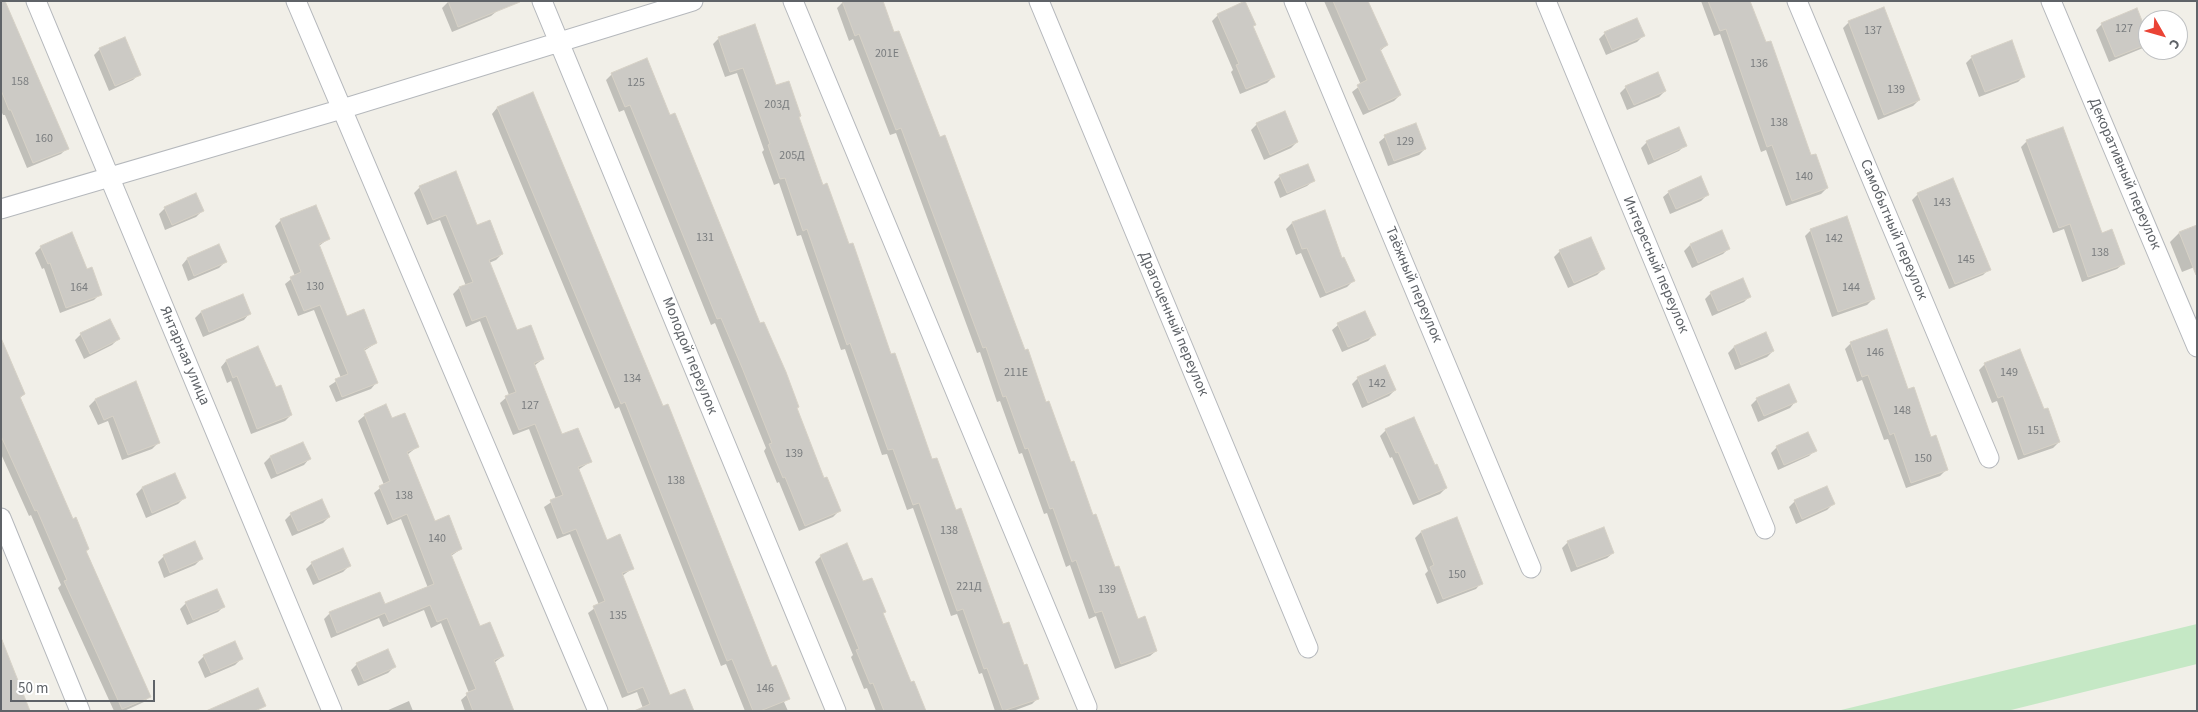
<!DOCTYPE html>
<meta charset="utf-8">
<style>
body{margin:0}
#map{position:relative;width:2198px;height:712px;overflow:hidden;background:#f1efe8;font-family:"Source Sans 3",sans-serif}
canvas{display:block}
.frame{position:absolute;inset:0;border:2px solid #5f6368;pointer-events:none}
.north{position:absolute;left:2138px;top:10px;width:50px;height:50px;box-sizing:border-box;background:#fff;border:1px solid #bfc1c3;border-radius:50%;rotate:128deg;font-size:14px;font-weight:700;line-height:20px;text-align:center;color:#5f6368}
.north::after{content:'';display:block;margin:auto;width:18px;height:22px;background:#ea4335;clip-path:polygon(50% 0,100% 100%,50% 72%,0 100%)}
.scale{position:absolute;left:10px;top:680px;width:145px;height:22px;box-sizing:border-box;border:2px solid #5f6368;border-top:0;padding-left:6px;font-size:15px;line-height:18px;white-space:nowrap;color:#5f6368;-webkit-text-stroke:4px #fff;paint-order:stroke}
</style>
<div id="map">
<canvas width="2198" height="712"></canvas>
<div class="frame"></div>
<div class="north">С</div>
<div class="scale">50 m</div>
</div>
<script>
const c = document.querySelector('canvas').getContext('2d');
c.lineJoin = 'round';
function fillPath(path, color) { c.fillStyle = color; c.fill(path, 'evenodd'); }
const toPath = rows => new Path2D(rows.map(r => 'M' + r).join(''));
function stroke(path, color, width, dash) { c.strokeStyle = color; c.lineWidth = width; c.lineCap = dash ? 'butt' : 'round'; c.setLineDash(dash || []); c.stroke(path); }
function label(font, color, halo, rows, align = 'center') {
  c.font = font + ' "Source Sans 3",sans-serif'; c.lineWidth = 4; c.setLineDash([]); c.textBaseline = 'middle'; c.strokeStyle = halo; c.fillStyle = color; for (const [text, x, y, turn = 0] of rows) {
    c.save(); c.translate(x, y); c.rotate((+turn || 0) * Math.PI / 180); c.textAlign = isNaN(turn) ? turn : align; if (halo) c.strokeText(text, 0, 0); c.fillText(text, 0, 0); c.restore();
  }
}
const green = toPath([
 [2197,624,2197,664,2007,711,1837,711]
]);
const shadow = toPath([
 [1324,1,1367,1,1387,45,1380,51,1400,95,1394,101,1363,115,1352,92,1361,85],
 [1701,1,1748,1,1810,157,1827,188,1821,194,1786,206,1766,150,1761,152,1720,34,1714,36],
 [448,2,449,1,497,11,491,16,452,32,442,8],
 [843,2,894,34,1114,569,1137,621,1156,651,1150,656,1115,669,1096,616,1089,619,1070,565,1066,567,1047,513,1044,514,1022,453,1019,454,1000,401,997,402,980,352,977,353,896,133,890,135,853,39,849,41,837,8],
 [1218,15,1254,25,1252,27,1273,77,1267,83,1240,94,1231,72,1233,70,1212,21],
 [1,17,67,148,61,154,27,168,5,115,3,115,1,111],
 [1849,22,1919,100,1913,106,1878,120,1843,28],
 [2102,24,2148,40,2148,43,2143,48,2109,62,2096,30],
 [1605,33,1643,36,1637,42,1606,55,1599,39],
 [719,38,775,87,798,117,822,186,932,461,955,511,1002,625,1038,698,1032,704,1013,711,995,711,982,673,979,674,957,614,951,616,913,508,907,510,887,454,882,455,845,349,841,350,801,235,797,236,779,183,774,185,762,152,764,150,737,73,725,77,713,44],
 [100,49,139,74,133,80,109,91,94,55],
 [1972,57,2024,76,2018,82,1979,97,1966,63],
 [612,74,760,325,824,480,839,511,833,517,799,531,779,482,777,483,764,451,766,448,715,323,711,325,624,110,619,112,606,80],
 [1626,87,1665,91,1659,97,1627,110,1620,93],
 [497,108,663,407,771,668,788,698,784,702,788,711,745,711,726,664,721,666,619,407,615,409,492,114],
 [1257,124,1297,142,1291,148,1264,160,1251,130],
 [1385,137,1425,149,1419,155,1388,166,1379,142],
 [2027,141,2123,264,2117,269,2082,282,2064,229,2053,233,2021,147],
 [1647,142,1685,145,1679,151,1648,165,1641,148],
 [1307,166,1313,181,1307,186,1280,198,1274,182,1280,176],
 [420,187,476,227,502,254,496,260,489,263,517,332,543,359,534,366,562,436,590,462,578,470,606,541,633,568,622,576,670,697,644,711,637,692,622,698,588,613,599,605,570,534,557,539,544,507,556,499,529,429,513,435,500,403,509,395,480,321,466,327,453,294,459,288,466,286,440,220,427,225,414,193],
 [1669,192,1707,195,1701,201,1670,214,1663,197],
 [1918,194,1989,269,1983,275,1949,289,1912,200],
 [165,208,202,211,196,217,165,230,159,214],
 [1324,212,1341,259,1353,281,1347,287,1320,298,1301,253,1296,255,1286,229,1292,223],
 [281,220,328,239,319,246,347,317,376,343,364,351,376,383,371,389,336,402,329,386,341,378,314,310,298,316,285,284,295,276,275,226],
 [1811,230,1873,299,1867,305,1832,317,1805,236],
 [1722,232,1729,248,1723,254,1692,268,1684,251,1690,245],
 [2179,233,2197,266,2182,272,2170,242],
 [41,247,86,270,100,294,94,300,60,313,44,268,42,269,35,253],
 [1560,251,1603,269,1597,275,1568,288,1554,257],
 [187,259,225,262,219,268,188,281,182,265],
 [1711,293,1750,296,1744,302,1712,316,1705,299],
 [242,296,249,314,244,320,203,337,195,318,201,312],
 [1338,325,1374,335,1368,341,1342,352,1332,330],
 [81,334,118,339,112,345,84,359,75,340],
 [1766,334,1773,351,1767,357,1735,370,1728,353,1734,347],
 [1851,343,1907,391,1946,470,1940,476,1906,488,1888,439,1884,440,1862,380,1857,382,1845,349],
 [226,361,275,389,291,415,285,421,251,434,231,381,227,383,221,367],
 [1985,364,2059,442,2053,448,2018,460,1997,401,1992,403,1979,370],
 [1,369,24,394,19,399,150,696,144,702,124,711,114,711,58,588,61,585,31,515,29,516,1,454],
 [1358,378,1395,390,1389,396,1362,408,1352,384],
 [1757,399,1795,402,1790,408,1758,422,1751,405],
 [95,400,158,443,152,449,122,460,108,421,98,425,89,406],
 [386,406,391,420,417,447,407,455,434,522,461,549,451,556,479,628,503,656,494,663,513,711,465,711,461,700,469,693,441,623,431,628,424,610,383,627,379,618,331,638,324,619,330,613,384,605,428,588,401,519,387,525,374,493,384,485,358,421,364,416],
 [1386,430,1446,488,1440,494,1413,505,1392,457,1390,458,1380,436],
 [302,443,309,459,304,465,271,479,264,463,270,457],
 [1777,447,1815,450,1809,456,1778,470,1771,453],
 [174,475,184,498,178,504,146,518,136,494,142,488],
 [1795,501,1833,504,1827,510,1796,524,1789,507],
 [291,514,329,517,323,523,292,536,285,520],
 [1421,532,1481,583,1476,589,1437,604,1425,574,1428,571,1415,538],
 [1568,542,1613,553,1607,558,1571,572,1562,548],
 [164,556,201,559,195,565,164,578,158,562],
 [821,556,863,583,882,614,910,684,925,711,876,711,867,688,864,689,851,657,853,655,815,562],
 [312,563,349,566,343,572,313,585,306,569],
 [186,603,224,606,218,612,187,625,180,609],
 [1,641,29,711,1,711],
 [204,656,241,659,235,665,205,678,198,662],
 [357,664,394,667,388,673,358,686,351,670],
 [409,701,413,711,386,711]
]);
const building = toPath([
 [1,1,5,1,69,149,33,163,11,110,9,110,1,90,1,1],
 [448,1,520,1,520,2,458,27,448,1],
 [842,1,883,1,894,32,899,31,940,137,945,135,1025,350,1028,349,1046,402,1049,401,1071,462,1074,461,1093,515,1096,514,1115,567,1119,566,1138,619,1145,616,1157,651,1121,664,1102,611,1095,613,1076,560,1072,562,1053,508,1050,509,1028,448,1025,449,1006,396,1003,397,986,347,983,348,901,128,896,130,859,34,855,36,842,1],
 [1245,1,1256,25,1253,26,1275,77,1246,89,1236,65,1239,64,1217,14,1245,1],
 [1333,1,1368,1,1388,45,1380,49,1401,95,1369,110,1357,85,1367,80,1333,1],
 [1708,1,1750,1,1766,42,1771,41,1811,155,1816,154,1828,188,1792,201,1772,145,1767,147,1726,29,1720,31,1708,1],
 [1884,7,1920,100,1884,115,1848,21,1884,7],
 [2137,8,2148,36,2148,44,2115,57,2101,23,2137,8],
 [1637,18,1645,36,1612,50,1604,32,1637,18],
 [755,24,776,85,789,81,801,116,799,117,823,185,827,183,849,244,853,243,891,354,895,353,932,459,937,458,956,510,961,508,1003,624,1009,622,1024,665,1027,664,1039,699,1003,711,987,668,984,669,963,609,957,611,919,503,913,505,893,449,888,450,850,343,847,345,807,229,803,231,785,178,780,179,768,145,770,144,743,68,730,72,718,37,755,24],
 [125,37,141,75,115,86,99,48,125,37],
 [2012,40,2025,77,1985,92,1971,56,2012,40],
 [647,58,670,115,675,113,760,323,764,322,786,372,799,407,797,408,824,478,827,477,841,511,805,526,785,477,783,478,769,444,772,443,743,370,721,318,717,319,630,105,625,107,611,73,647,58],
 [1658,72,1666,91,1634,105,1625,86,1658,72],
 [533,92,663,406,668,404,772,667,776,665,790,699,760,711,753,711,732,659,727,661,625,402,621,404,497,107,533,92],
 [1285,111,1298,142,1270,155,1256,123,1285,111],
 [1416,123,1426,149,1394,161,1384,135,1416,123],
 [1679,127,1687,146,1654,160,1646,141,1679,127],
 [2063,127,2102,233,2112,229,2125,264,2088,277,2070,224,2059,228,2026,140,2063,127],
 [1308,164,1315,181,1287,193,1279,175,1308,164],
 [456,171,477,225,490,220,503,254,489,260,517,330,531,325,544,359,534,363,562,434,578,428,592,462,578,467,607,540,620,534,634,569,622,573,670,695,685,689,694,711,634,711,650,704,643,687,628,693,593,606,605,601,576,529,563,534,550,500,563,495,535,424,519,430,505,396,516,392,486,316,472,321,459,287,473,282,446,215,433,220,419,186,456,171],
 [1701,176,1709,195,1676,209,1668,191,1701,176],
 [1953,178,1991,270,1955,284,1917,193,1953,178],
 [196,193,204,211,172,225,164,207,196,193],
 [316,205,330,239,319,244,347,316,364,309,377,343,364,349,378,383,342,397,335,379,348,374,320,305,304,311,290,277,301,272,280,219,316,205],
 [1325,210,1342,258,1344,257,1355,281,1326,293,1307,248,1302,249,1292,222,1325,210],
 [1847,216,1875,299,1838,312,1810,229,1847,216],
 [2197,225,2197,275,2196,275,2179,232,2197,225],
 [1722,230,1730,249,1698,263,1690,244,1722,230],
 [72,232,87,269,92,267,102,295,66,308,50,263,48,264,40,246,72,232],
 [1591,237,1605,269,1574,283,1559,250,1591,237],
 [219,244,227,262,194,276,187,258,219,244],
 [1743,278,1751,297,1718,311,1710,292,1743,278],
 [243,294,251,314,209,332,201,311,243,294],
 [1365,311,1376,335,1348,347,1337,323,1365,311],
 [110,319,120,339,90,354,80,333,110,319],
 [1887,329,1908,389,1914,387,1931,437,1936,435,1948,470,1911,483,1894,433,1890,435,1868,375,1862,377,1850,342,1887,329],
 [1766,332,1774,351,1741,365,1734,346,1766,332],
 [1,338,25,394,20,397,73,519,76,517,89,549,86,551,151,697,122,709,64,581,67,580,37,510,35,511,1,436,1,338],
 [258,346,276,387,281,385,292,415,257,429,237,376,233,378,226,360,258,346],
 [2020,349,2044,409,2048,408,2060,442,2024,455,2003,396,1998,398,1984,363,2020,349],
 [1385,365,1396,390,1368,403,1357,377,1385,365],
 [136,381,160,443,128,455,113,416,104,420,95,399,136,381],
 [1789,384,1797,402,1764,416,1756,398,1789,384],
 [386,404,392,418,405,413,419,447,407,452,435,521,449,515,462,549,451,554,480,626,490,622,504,656,494,660,514,711,473,711,466,693,476,689,447,618,437,622,430,605,389,622,385,613,337,633,329,612,380,592,385,604,434,584,407,514,393,520,379,486,390,481,364,414,386,404],
 [1414,417,1435,465,1437,464,1447,488,1419,500,1398,452,1396,453,1385,429,1414,417],
 [1808,432,1817,451,1784,465,1776,446,1808,432],
 [303,442,311,459,277,474,270,456,303,442],
 [175,473,186,498,152,513,142,487,175,473],
 [1827,486,1835,504,1802,519,1794,500,1827,486],
 [322,499,330,517,298,531,290,513,322,499],
 [1457,517,1483,584,1443,599,1430,567,1434,565,1421,531,1457,517],
 [1604,527,1614,553,1577,567,1567,541,1604,527],
 [195,541,203,559,170,573,163,555,195,541],
 [847,543,863,581,872,578,886,612,883,613,911,682,914,681,926,711,884,711,873,683,870,684,856,650,859,649,820,555,847,543],
 [343,548,351,566,319,580,311,562,343,548],
 [217,589,225,607,193,620,185,602,217,589],
 [2,640,30,711,1,711,2,640],
 [235,641,243,659,211,673,203,655,235,641],
 [388,649,396,667,364,681,356,663,388,649],
 [258,688,266,706,255,711,206,711,258,688]
]);
const minor = toPath([
 [36,1,332,711],
 [296,1,598,711],
 [542,1,836,711],
 [793,1,1087,707],
 [1039,1,1308,648],
 [1294,1,1531,568],
 [1546,1,1765,529],
 [1797,1,1989,458],
 [2051,1,2197,347],
 [1,209,342,109,693,1],
 [1,518,80,711]
]);
const numberNames = [
 ["127",2124,29],
 ["137",1873,31],
 ["201Е",887,54],
 ["136",1759,64],
 ["158",20,82],
 ["125",636,83],
 ["139",1896,90],
 ["203Д",777,105],
 ["138",1779,123],
 ["160",44,139],
 ["129",1405,142],
 ["205Д",792,156],
 ["140",1804,177],
 ["143",1942,203],
 ["131",705,238],
 ["142",1834,239],
 ["138",2100,253],
 ["145",1966,260],
 ["130",315,287],
 ["164",79,288],
 ["144",1851,288],
 ["146",1875,353],
 ["211Е",1016,373],
 ["149",2009,373],
 ["134",632,379],
 ["142",1377,384],
 ["127",530,406],
 ["148",1902,411],
 ["151",2036,431],
 ["139",794,454],
 ["150",1923,459],
 ["138",676,481],
 ["138",404,496],
 ["138",949,531],
 ["140",437,539],
 ["150",1457,575],
 ["221Д",969,587],
 ["139",1107,590],
 ["135",618,616],
 ["146",765,689]
];
const streetNames = [
 ["Декоративный переулок",2124,174,67],
 ["Самобытный переулок",1893,230,67],
 ["Интересный переулок",1655,265,67],
 ["Таёжный переулок",1413,285,67],
 ["Драгоценный переулок",1173,324,67],
 ["Янтарная улица",184,356,67],
 ["Молодой переулок",689,356,68]
];
fillPath(green, '#c5e8c5');
fillPath(shadow, '#0003');
fillPath(building, '#cccac5');
stroke(building, '#d6d1c6', 1);
stroke(minor, '#b5b8bc', 21);
stroke(minor, '#fff', 19);
label('12px', '#7a7d7f', null, numberNames);
label('15px', '#5f6368', '#fff', streetNames);
</script>
